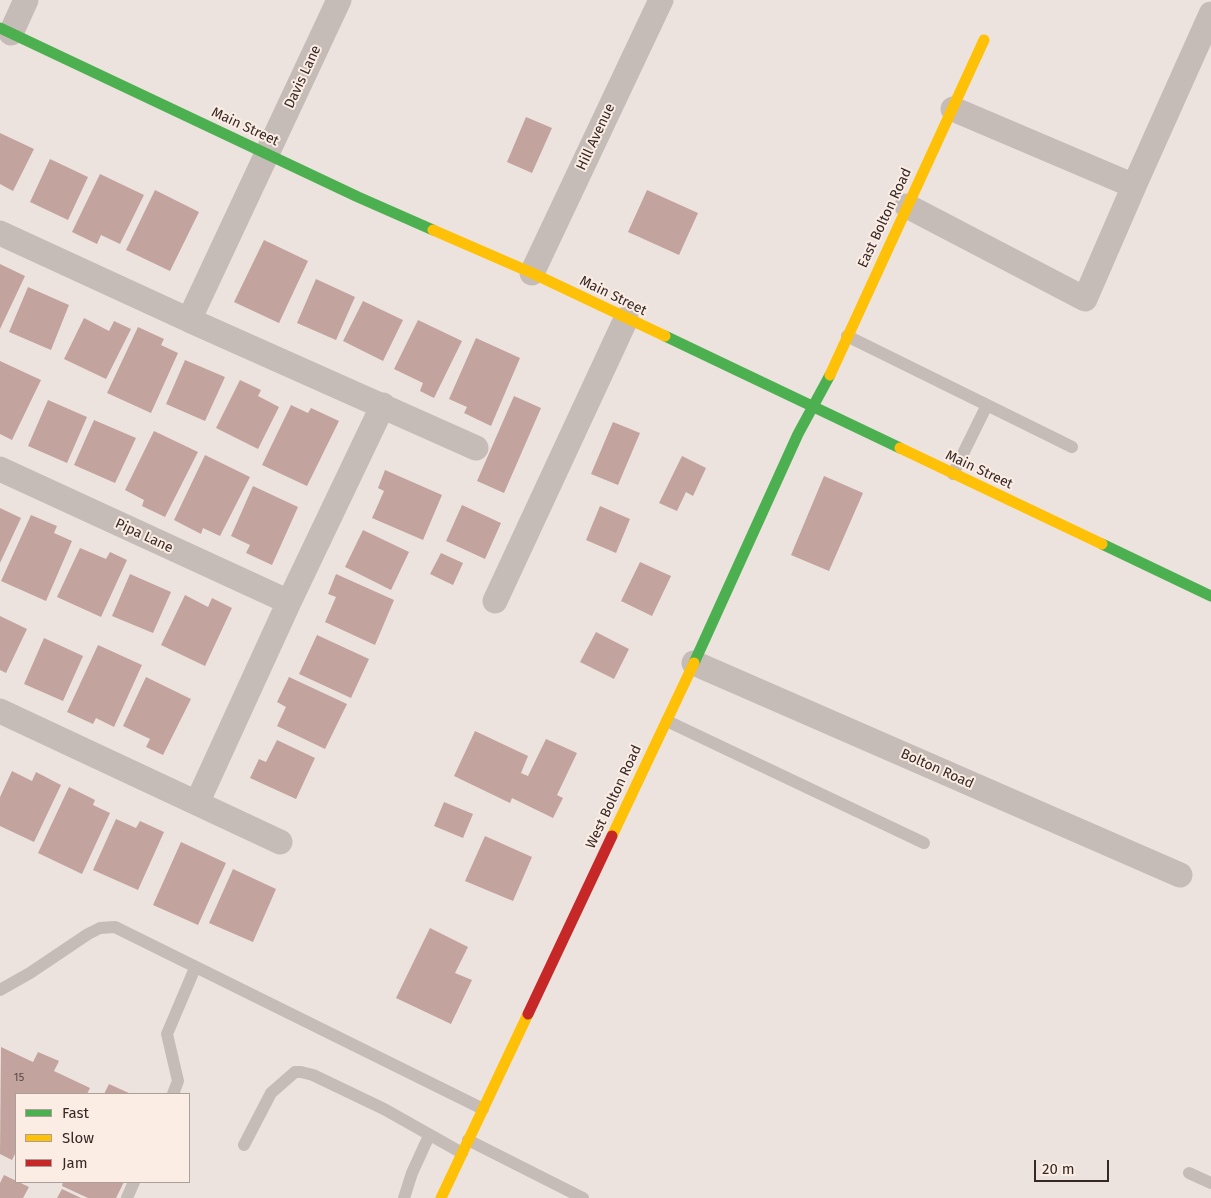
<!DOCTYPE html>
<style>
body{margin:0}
#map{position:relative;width:1211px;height:1198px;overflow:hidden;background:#ede3de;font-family:"Fira Sans",sans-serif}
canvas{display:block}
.legend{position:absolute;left:15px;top:1093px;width:175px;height:90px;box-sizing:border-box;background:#fbede4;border:1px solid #ac9e98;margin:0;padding:6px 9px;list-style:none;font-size:15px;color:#362826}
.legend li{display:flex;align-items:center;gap:10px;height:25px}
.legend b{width:25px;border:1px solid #ac9e98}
.scale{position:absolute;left:1034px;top:1160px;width:75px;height:22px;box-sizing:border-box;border:2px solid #362826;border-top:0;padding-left:6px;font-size:15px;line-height:18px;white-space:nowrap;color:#362826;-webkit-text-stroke:4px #fbede4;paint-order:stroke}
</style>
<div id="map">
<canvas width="1211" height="1198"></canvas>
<ul class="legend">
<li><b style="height:6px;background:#4caf50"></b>Fast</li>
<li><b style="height:6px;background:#ffc107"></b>Slow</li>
<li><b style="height:6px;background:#c62828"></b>Jam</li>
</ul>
<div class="scale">20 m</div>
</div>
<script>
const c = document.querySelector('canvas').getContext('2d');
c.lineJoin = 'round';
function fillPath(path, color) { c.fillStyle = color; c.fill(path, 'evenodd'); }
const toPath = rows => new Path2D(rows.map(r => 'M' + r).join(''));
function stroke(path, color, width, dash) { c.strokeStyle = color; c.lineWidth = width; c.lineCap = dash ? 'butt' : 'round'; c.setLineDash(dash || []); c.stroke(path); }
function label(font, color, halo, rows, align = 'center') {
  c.font = font + ' "Fira Sans",sans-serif'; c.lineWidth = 4; c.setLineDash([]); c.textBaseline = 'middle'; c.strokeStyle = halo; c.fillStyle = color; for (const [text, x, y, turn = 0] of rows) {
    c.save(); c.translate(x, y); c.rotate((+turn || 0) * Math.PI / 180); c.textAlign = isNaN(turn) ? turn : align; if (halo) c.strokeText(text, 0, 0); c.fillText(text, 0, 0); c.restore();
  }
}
const building = toPath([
 [526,117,552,128,532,173,507,162],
 [0,133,34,149,13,191,0,184],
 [50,159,88,177,68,220,30,202],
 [100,174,144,195,120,244,101,235,97,244,72,232],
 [155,190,199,212,170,271,126,250],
 [647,190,698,213,679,255,628,232],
 [264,240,308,261,279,323,234,302],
 [0,264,25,276,0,329],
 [316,279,355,297,336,340,297,323],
 [28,287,69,305,51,350,9,332],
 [363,301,403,320,383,361,343,341],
 [84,318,109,331,114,321,131,329,106,379,64,359],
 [418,320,462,341,434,398,420,391,423,383,394,369],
 [138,327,164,339,161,345,178,353,151,413,107,393],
 [476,338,520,358,491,426,464,413,467,407,449,399],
 [185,360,225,377,205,421,166,404],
 [0,361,41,380,12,440,0,434],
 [240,380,261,390,258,396,279,407,258,449,216,428],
 [514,396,541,408,504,493,477,481],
 [48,400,87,417,67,463,28,446],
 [291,405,308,413,311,408,339,421,307,486,262,465],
 [94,420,136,438,115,483,74,465],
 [613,422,640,433,618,485,591,474],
 [154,431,198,452,165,517,142,506,144,500,125,490],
 [205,455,250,477,220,536,203,528,201,534,174,520],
 [682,456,706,468,693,496,686,492,677,511,659,503],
 [385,470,442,495,423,540,372,518,384,491,378,488],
 [824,476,863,493,829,571,791,555],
 [253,486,298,507,272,565,246,553,250,545,231,536],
 [462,505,501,523,485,559,446,541],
 [600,506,630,519,616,553,586,540],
 [0,508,21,518,0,563],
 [31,515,57,526,54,533,72,541,46,601,1,581],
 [363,530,409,552,391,590,345,567],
 [80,548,106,559,110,552,127,560,101,617,57,597],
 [441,553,463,563,453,585,430,574],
 [640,562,671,576,652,616,621,601],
 [130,574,171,592,153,633,112,616],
 [336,574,394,600,375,645,325,622,336,597,328,594],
 [185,595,208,607,212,598,232,608,205,666,161,645],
 [0,616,27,629,6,673,0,670],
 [596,632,629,649,614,679,580,662],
 [317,635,369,659,351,698,299,674],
 [44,638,83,656,63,701,24,684],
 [98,645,142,665,114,727,96,718,93,724,67,712],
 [146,677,191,699,163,755,146,747,150,739,123,726],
 [289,677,347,704,325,749,277,726,286,707,277,702],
 [475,731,528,756,521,773,528,776,546,739,577,753,557,795,563,798,553,818,512,798,510,803,454,776],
 [277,740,315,758,296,799,250,778,259,759,266,762],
 [12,771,32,781,36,772,61,785,34,842,0,826,0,797],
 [69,787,95,800,93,805,110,813,82,874,38,853],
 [444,802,473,814,463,838,434,826],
 [116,819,136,828,140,821,164,832,138,890,93,870],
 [485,836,532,857,513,901,465,881],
 [181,842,226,863,198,925,153,905],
 [233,869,276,889,253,942,209,923],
 [430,928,468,947,455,973,472,980,451,1024,396,998],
 [1,1047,33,1062,38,1052,59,1061,54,1071,90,1088,87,1094,16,1094,16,1152,12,1160,0,1154],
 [109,1084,131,1094,104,1094],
 [4,1175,29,1187,23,1198,0,1198,0,1183],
 [63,1182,124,1182,116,1198,88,1198,62,1186],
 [62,1189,81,1198,57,1198]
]);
const lane = toPath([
 [847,336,987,405,953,474],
 [987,405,1072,447],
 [667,721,924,843],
 [0,990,30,973,88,934,100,928,115,927,483,1109],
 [173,1094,178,1081,167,1034,195,968],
 [468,1140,583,1198],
 [244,1145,271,1093,295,1072,301,1072,313,1075,384,1109,432,1136],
 [1189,1173,1211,1183],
 [127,1198,134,1182],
 [404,1198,412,1173,428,1138,432,1136,462,1153]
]);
const street = toPath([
 [339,0,189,320,476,448],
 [11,33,26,0],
 [1134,186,1211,14],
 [907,206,1085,299,1134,186,953,109],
 [0,233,189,320],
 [532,273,661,0],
 [0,469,289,602],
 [495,601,626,319],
 [694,663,1180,875],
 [0,711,280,842],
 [197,803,289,602,383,405]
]);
const fast = toPath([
 [0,28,358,197,433,230],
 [665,336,900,448],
 [1102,544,1211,596],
 [694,663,798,434,830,375]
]);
const slow = toPath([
 [433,230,532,273,665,336],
 [830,375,984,40],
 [900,448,1102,544],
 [612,836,694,663],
 [441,1198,528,1014]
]);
const jam = toPath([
 [528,1014,612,836]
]);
const numberNames = [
 ["15",19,1078]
];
const streetNames = [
 ["Davis Lane",303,77,-65],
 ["Main Street",245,127,25],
 ["Hill Avenue",596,137,-65],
 ["East Bolton Road",885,218,-65],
 ["Main Street",613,296,26],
 ["Main Street",979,470,25],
 ["Pipa Lane",144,536,25],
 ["Bolton Road",937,769,24],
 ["West Bolton Road",614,797,-65]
];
fillPath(building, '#c2a39e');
stroke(lane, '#c6bcb7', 12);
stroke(street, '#c6bcb7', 25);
stroke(fast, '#4caf50', 11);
stroke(slow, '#ffc107', 11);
stroke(jam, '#c62828', 11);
label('11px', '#594744', null, numberNames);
label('14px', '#362826', '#fbede4', streetNames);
</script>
